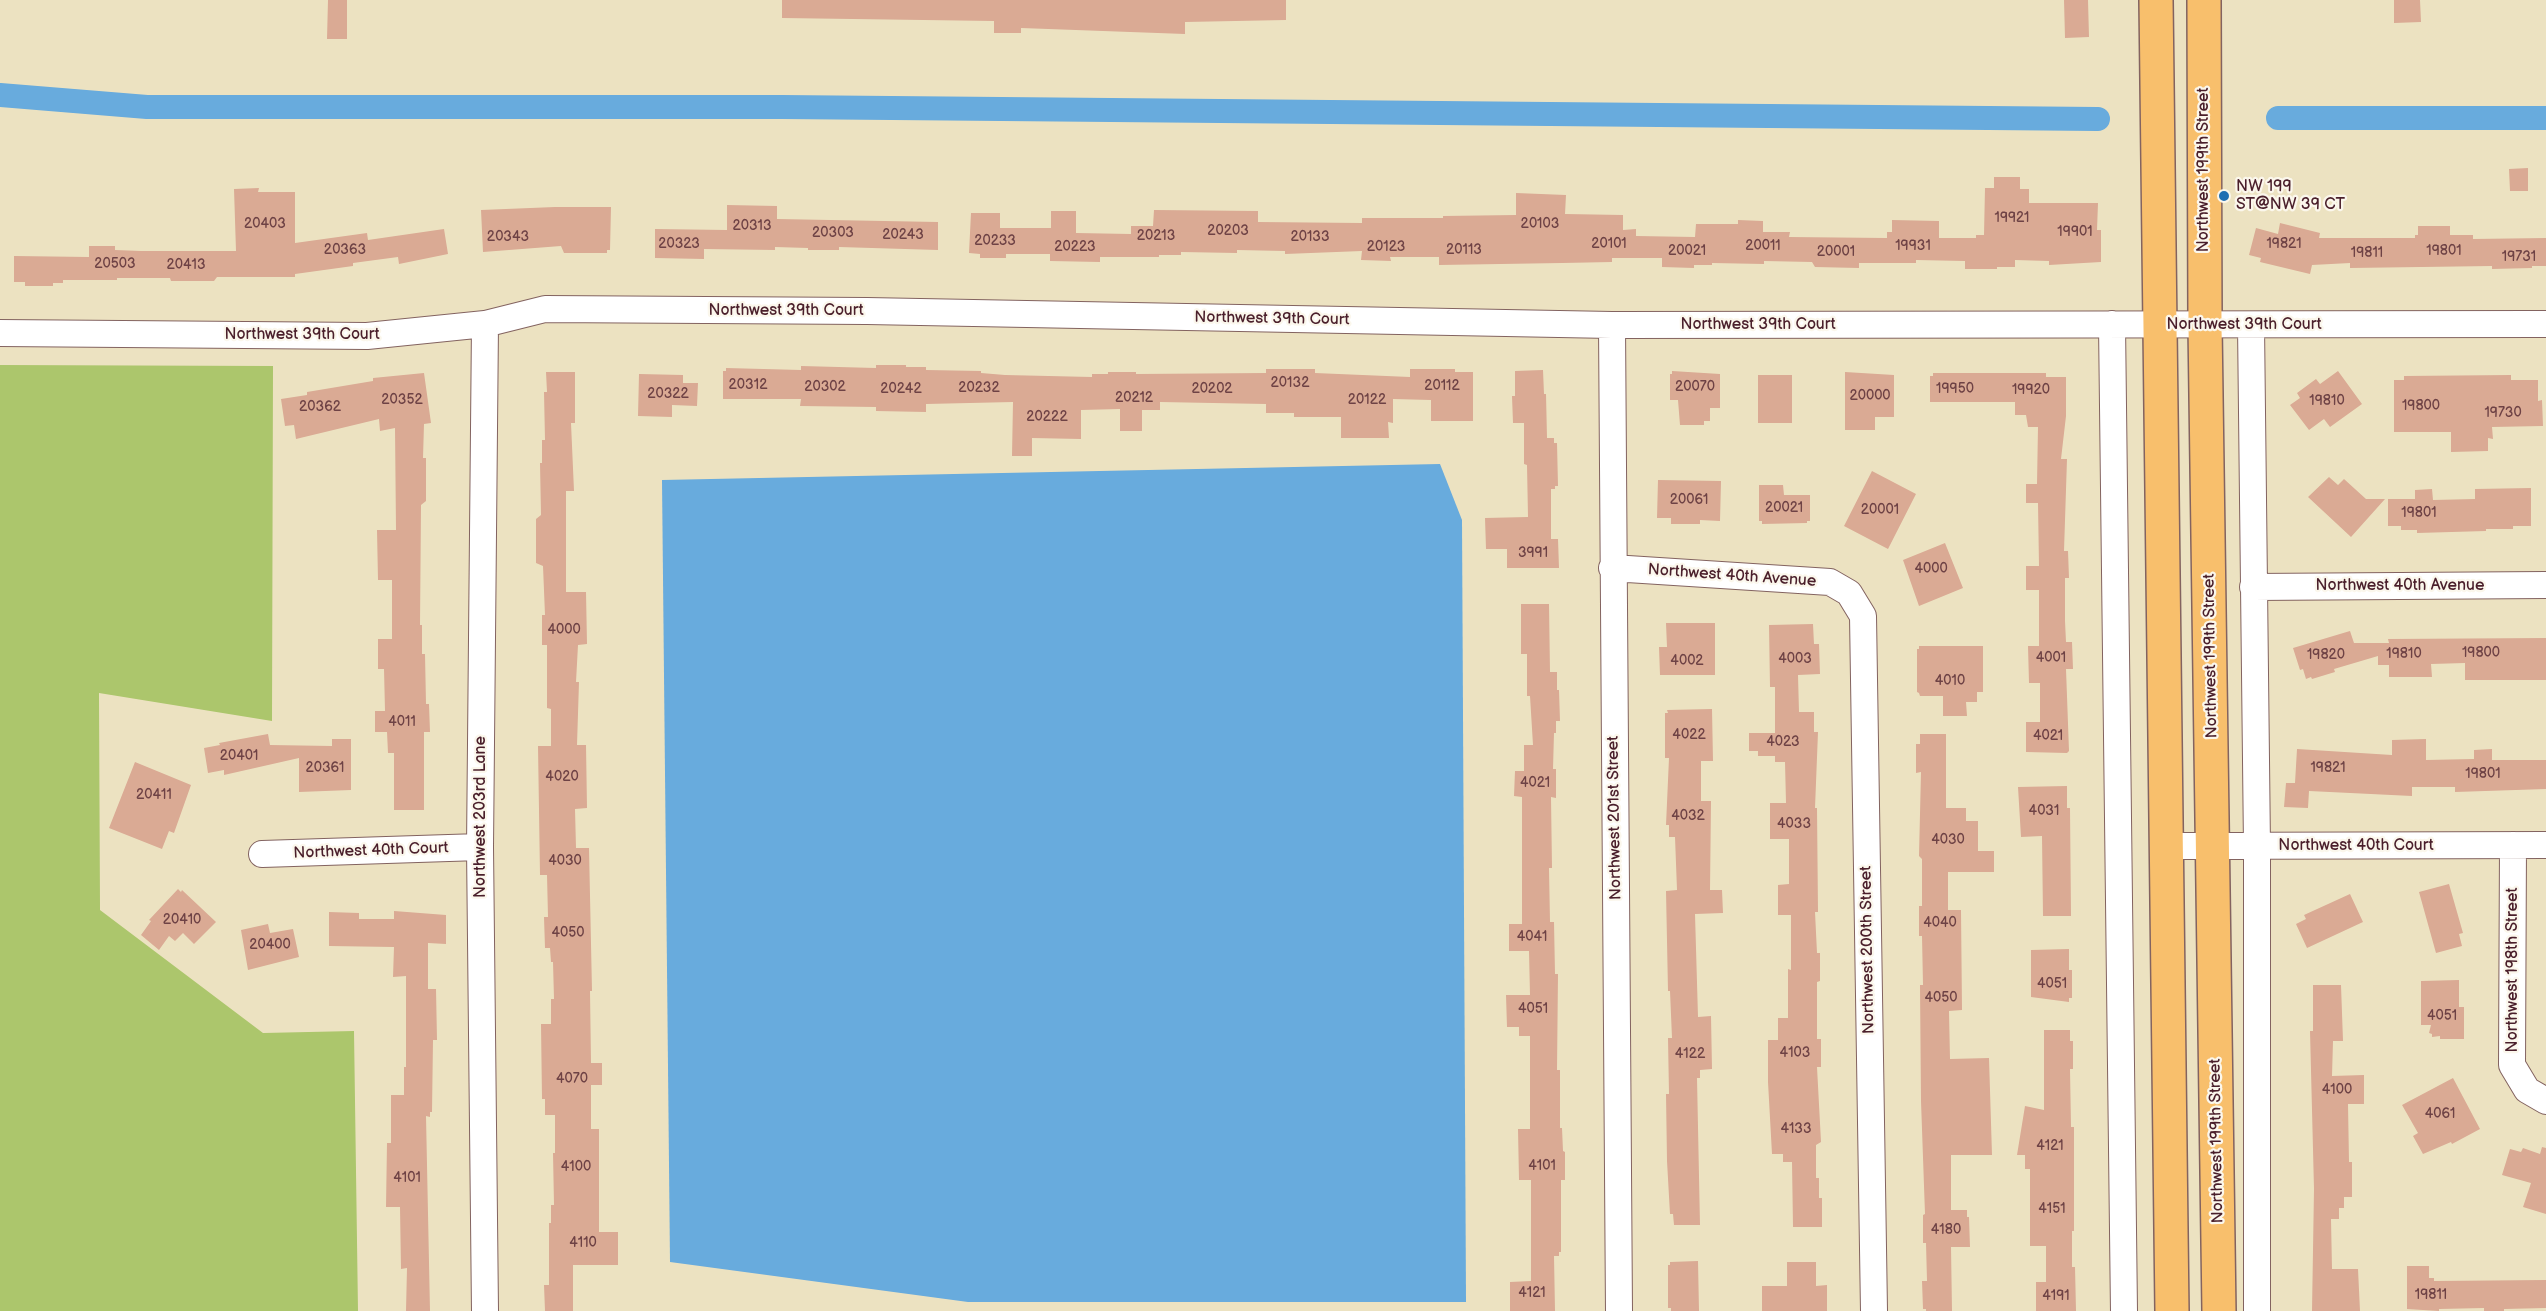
<!DOCTYPE html>
<style>
body{margin:0}
canvas{display:block;background:#ece2c1}
</style>
<canvas width="2546" height="1311"></canvas>
<script>
const c = document.querySelector('canvas').getContext('2d');
c.lineJoin = 'round';
function fillPath(path, color) { c.fillStyle = color; c.fill(path, 'evenodd'); }
const toPath = rows => new Path2D(rows.map(r => 'M' + r).join(''));
function stroke(path, color, width, dash) { c.strokeStyle = color; c.lineWidth = width; c.lineCap = dash ? 'butt' : 'round'; c.setLineDash(dash || []); c.stroke(path); }
function label(font, color, halo, rows, align = 'center') {
  c.font = font + ' "Balsamiq Sans",sans-serif'; c.lineWidth = 4.5; c.setLineDash([]); c.textBaseline = 'middle'; c.strokeStyle = halo; c.fillStyle = color; for (const [text, x, y, turn = 0] of rows) {
    c.save(); c.translate(x, y); c.rotate((+turn || 0) * Math.PI / 180); c.textAlign = isNaN(turn) ? turn : align; if (halo) c.strokeText(text, 0, 0); c.fillText(text, 0, 0); c.restore();
  }
}
const green = toPath([
 [0,365,273,366,272,721,99,693,100,910,263,1033,354,1031,358,1311,0,1311]
]);
const water = toPath([
 [1440,464,1462,520,1466,1302,968,1302,670,1262,662,480]
]);
const canal = toPath([
 [0,95,147,107,782,107,2098,119],
 [2278,118,2546,118]
]);
const building = toPath([
 [328,0,347,0,347,39,327,39],
 [782,0,1286,0,1286,20,1185,22,1185,34,1021,28,1021,33,994,33,994,21,782,18],
 [2064,0,2088,0,2089,37,2065,38],
 [2394,0,2420,0,2421,22,2394,23],
 [2528,168,2528,191,2510,191,2509,169],
 [1994,177,2020,177,2020,189,2029,189,2029,203,2098,203,2097,230,2101,230,2101,262,2049,265,2049,261,2015,260,2015,267,1997,267,1997,269,1965,269,1965,261,1916,260,1916,263,1859,263,1859,268,1815,267,1812,262,1764,261,1764,264,1712,263,1712,265,1694,265,1694,268,1662,267,1662,258,1612,258,1612,262,1562,263,1439,265,1439,257,1390,257,1391,261,1361,260,1362,251,1285,254,1285,251,1237,250,1237,253,1181,252,1181,255,1159,255,1159,257,1100,257,1100,262,1050,261,1050,254,1006,254,1006,258,980,258,980,254,969,253,971,213,1000,213,1000,228,1051,228,1051,211,1076,211,1076,233,1131,234,1131,226,1153,226,1154,210,1258,211,1258,222,1362,223,1362,218,1443,218,1443,216,1516,215,1516,193,1566,195,1565,214,1623,215,1623,230,1636,229,1636,236,1695,237,1696,224,1738,224,1738,220,1763,221,1763,232,1790,232,1789,237,1887,238,1887,232,1892,232,1892,220,1939,221,1939,238,1976,238,1976,235,1984,235,1985,188,1994,188],
 [259,188,258,192,295,192,295,243,367,233,368,240,444,229,448,254,399,264,398,257,353,263,353,266,295,274,295,277,217,277,214,281,171,281,170,278,117,278,117,280,63,280,63,283,53,283,53,286,25,286,25,282,14,282,14,256,89,257,89,246,115,246,115,250,141,251,236,251,234,189],
 [727,205,777,206,777,219,938,222,938,250,839,247,839,250,808,250,808,248,775,247,775,250,704,249,704,259,655,258,655,229,727,230],
 [555,207,611,207,610,250,607,250,607,253,564,253,561,246,483,252,481,210],
 [2280,223,2320,233,2319,238,2415,238,2415,235,2418,235,2418,226,2450,226,2450,235,2473,235,2473,239,2546,238,2546,266,2532,266,2532,268,2492,269,2492,266,2350,268,2350,263,2312,265,2310,274,2260,262,2261,258,2249,255,2256,228,2278,234],
 [876,365,906,365,906,367,926,367,926,370,981,371,981,373,1005,375,1092,377,1092,374,1108,374,1108,372,1136,372,1136,374,1266,373,1266,369,1315,369,1315,373,1410,377,1410,369,1455,369,1455,372,1473,372,1473,421,1431,421,1431,400,1393,399,1393,423,1388,422,1389,438,1341,438,1341,417,1294,417,1294,413,1266,413,1266,404,1160,402,1160,410,1142,410,1142,431,1120,431,1120,409,1081,410,1081,439,1032,438,1032,456,1012,456,1013,402,926,404,926,412,876,411,876,407,800,406,801,399,723,399,723,371,726,371,726,368,801,370,801,366,876,368],
 [1543,370,1544,394,1546,394,1547,438,1554,438,1554,443,1557,443,1558,486,1555,486,1555,489,1551,489,1551,539,1558,539,1559,568,1507,568,1507,549,1486,549,1485,518,1528,517,1527,465,1524,464,1524,423,1513,423,1512,396,1515,396,1515,371],
 [1672,371,1720,374,1720,408,1710,408,1710,421,1704,421,1704,425,1680,425,1678,400,1670,400,1670,374,1672,374],
 [2338,371,2362,404,2330,427,2324,419,2309,430,2290,405,2300,398,2297,393,2316,379,2320,384],
 [546,372,575,372,575,423,571,423,574,491,566,491,566,592,586,592,587,644,578,645,576,682,579,682,577,745,586,745,587,808,575,809,576,848,589,848,592,991,590,991,591,1063,602,1063,602,1085,591,1085,591,1129,599,1129,599,1232,618,1232,618,1265,573,1265,573,1311,545,1311,544,1285,549,1285,549,1223,551,1223,551,1205,554,1205,553,1153,555,1153,555,1115,545,1115,545,1099,542,1099,541,1024,551,1024,551,999,554,999,553,962,551,962,550,948,545,948,544,917,548,917,547,875,540,875,538,746,551,746,551,709,547,708,547,645,542,645,542,615,545,615,543,566,536,563,536,519,541,515,540,463,542,463,542,440,545,440,544,392,547,392],
 [1845,372,1894,375,1894,417,1875,417,1875,430,1845,430],
 [424,373,431,423,424,424,423,458,426,458,426,501,421,505,420,625,422,625,422,654,425,654,426,704,429,704,430,732,424,732,424,810,394,810,394,753,388,753,387,732,375,732,375,711,385,711,384,669,378,669,378,639,392,639,392,580,378,580,377,530,396,530,395,428,380,431,379,419,296,439,294,425,285,426,281,399,307,395,307,392,373,381,373,378],
 [1933,373,2046,373,2046,377,2066,377,2066,416,2061,459,2067,459,2064,551,2068,551,2069,578,2065,578,2065,621,2066,642,2072,642,2073,669,2066,669,2069,751,2067,753,2026,752,2026,722,2040,722,2040,683,2029,683,2028,646,2039,646,2039,590,2026,590,2026,566,2039,566,2038,503,2026,503,2026,484,2037,484,2038,427,2028,427,2026,415,2015,415,2015,402,1930,402,1930,376,1933,376],
 [639,374,683,375,683,383,698,383,697,406,672,405,672,417,638,416],
 [1758,375,1792,375,1792,423,1758,423],
 [2511,375,2511,380,2538,380,2538,401,2542,400,2543,426,2492,427,2493,439,2488,438,2488,451,2451,452,2451,432,2394,432,2394,380,2404,380,2404,376],
 [1872,471,1916,494,1888,549,1844,526],
 [2329,477,2338,485,2344,479,2366,499,2385,499,2351,537,2308,497],
 [1658,480,1721,481,1720,521,1700,520,1700,524,1671,524,1671,518,1657,518],
 [1759,485,1783,485,1784,495,1810,495,1810,521,1807,521,1807,523,1762,524,1762,521,1759,521],
 [2531,488,2531,526,2513,526,2513,529,2486,529,2486,531,2417,533,2417,530,2401,530,2401,526,2388,526,2388,499,2415,499,2415,490,2432,489,2433,500,2475,499,2475,489],
 [1945,543,1963,588,1919,606,1903,560],
 [1521,604,1549,604,1550,672,1557,672,1557,690,1559,690,1560,721,1556,721,1556,733,1554,733,1553,769,1556,769,1556,798,1551,797,1552,868,1549,868,1550,922,1554,922,1555,974,1558,974,1557,1070,1560,1070,1560,1128,1562,1128,1563,1151,1565,1152,1565,1180,1561,1180,1561,1252,1559,1252,1559,1256,1554,1256,1555,1311,1510,1311,1510,1282,1531,1281,1531,1180,1519,1180,1518,1129,1530,1129,1530,1036,1519,1036,1519,1027,1507,1027,1506,995,1530,995,1529,951,1509,951,1509,924,1522,924,1522,797,1514,796,1515,771,1524,771,1524,745,1533,745,1530,696,1527,696,1527,654,1521,654],
 [1666,623,1715,623,1715,675,1660,675,1659,647,1667,647],
 [1813,624,1814,644,1819,644,1820,674,1798,675,1799,712,1814,712,1814,732,1818,732,1815,808,1817,808,1818,912,1815,912,1817,953,1820,953,1820,981,1817,982,1817,1039,1821,1039,1821,1067,1817,1067,1821,1142,1816,1145,1816,1178,1819,1178,1819,1198,1822,1198,1822,1227,1793,1227,1792,1162,1783,1162,1783,1154,1772,1154,1768,1082,1768,1040,1778,1040,1778,1018,1788,1018,1788,969,1791,970,1791,915,1778,915,1778,885,1789,884,1789,839,1770,839,1770,803,1786,803,1785,762,1775,762,1775,756,1758,756,1758,751,1749,751,1749,733,1775,733,1775,687,1770,687,1769,625],
 [2350,631,2354,643,2389,643,2388,639,2546,638,2546,680,2465,680,2465,663,2431,664,2432,677,2389,677,2389,665,2378,665,2378,656,2334,669,2335,672,2312,679,2311,677,2306,679,2303,669,2300,670,2293,648],
 [1919,646,1983,646,1983,692,1977,692,1977,702,1966,702,1967,716,1943,716,1943,696,1920,696,1919,693,1917,692,1917,649,1919,649],
 [1712,709,1713,761,1701,761,1701,801,1711,801,1710,890,1722,890,1723,913,1695,914,1698,1017,1711,1016,1712,1069,1700,1070,1700,1078,1697,1078,1700,1225,1674,1225,1673,1214,1670,1214,1667,1161,1666,1094,1669,1094,1668,1038,1672,1038,1670,991,1668,991,1666,891,1677,890,1675,837,1669,837,1669,825,1666,825,1669,758,1665,758,1665,713,1668,713,1667,710],
 [268,734,270,745,332,746,332,739,351,739,351,790,299,792,299,758,224,775,224,770,208,773,204,748,220,745,219,743],
 [1920,734,1946,734,1946,808,1966,808,1966,821,1978,821,1978,851,1994,851,1994,872,1948,872,1948,910,1961,910,1962,1010,1949,1011,1950,1059,1989,1058,1992,1155,1951,1155,1951,1210,1967,1210,1967,1217,1969,1217,1970,1247,1951,1247,1952,1311,1926,1311,1926,1309,1923,1309,1922,1281,1927,1281,1926,1243,1923,1243,1923,1215,1925,1214,1921,1101,1920,985,1923,985,1922,936,1919,936,1919,906,1922,906,1922,859,1919,856,1921,772,1916,773,1916,744,1920,744],
 [2426,739,2426,760,2474,759,2474,750,2492,749,2492,760,2546,760,2546,789,2455,792,2455,787,2412,787,2412,796,2309,791,2308,808,2284,807,2286,783,2295,783,2297,749,2392,755,2392,740],
 [135,762,191,785,174,833,169,831,162,849,109,828],
 [2067,786,2067,808,2070,808,2071,916,2043,916,2042,836,2021,837,2018,787],
 [2449,884,2463,933,2459,934,2462,946,2436,953,2419,892],
 [178,889,181,892,182,890,216,922,194,944,183,933,175,941,169,936,159,950,141,935,151,921,149,920],
 [2350,894,2363,922,2307,948,2296,924,2306,919,2304,915],
 [394,911,446,915,446,944,428,943,428,989,436,989,437,1040,433,1040,432,1112,430,1112,430,1117,426,1116,430,1311,406,1311,407,1268,401,1269,400,1207,386,1207,387,1143,391,1143,391,1095,404,1095,404,1067,406,1067,406,976,393,977,394,947,329,946,329,912,359,913,359,919,394,919],
 [268,924,270,933,293,929,299,957,248,970,241,930],
 [2069,949,2069,970,2072,970,2072,998,2069,998,2069,1002,2031,997,2031,950],
 [2459,980,2459,1007,2464,1007,2464,1039,2440,1039,2440,1036,2432,1037,2432,1034,2429,1033,2431,1025,2421,1025,2421,981],
 [2313,985,2341,985,2343,1041,2333,1041,2332,1076,2364,1075,2364,1104,2348,1104,2349,1162,2352,1162,2352,1197,2344,1197,2344,1208,2339,1208,2339,1219,2331,1219,2332,1269,2358,1269,2360,1311,2312,1311,2314,1189,2310,1031,2313,1031],
 [2044,1030,2070,1030,2070,1041,2073,1041,2073,1069,2070,1069,2071,1127,2074,1127,2074,1231,2072,1231,2072,1267,2075,1267,2076,1311,2036,1311,2036,1282,2046,1282,2046,1246,2030,1246,2030,1169,2025,1169,2025,1155,2017,1155,2025,1106,2044,1110],
 [2453,1078,2480,1129,2452,1144,2451,1142,2423,1154,2413,1136,2418,1133,2402,1105],
 [2542,1147,2546,1148,2546,1214,2523,1207,2531,1183,2502,1175,2510,1149,2521,1152,2523,1148,2540,1154],
 [1698,1261,1699,1311,1671,1311,1671,1308,1668,1308,1668,1265,1670,1265,1670,1262],
 [1787,1262,1816,1262,1816,1286,1827,1285,1827,1311,1762,1311,1762,1286,1787,1286],
 [2407,1266,2429,1266,2429,1278,2434,1278,2434,1281,2546,1280,2546,1308,2504,1309,2504,1311,2484,1311,2484,1308,2439,1309,2439,1311,2407,1309]
]);
const street = toPath([
 [2112,324,2124,1311],
 [1612,325,1619,1311],
 [2251,325,2257,847,2257,1311],
 [0,333,367,336,485,324,545,309,867,311,1612,325,2546,324],
 [1612,568,1830,582,1849,593,1863,616,1874,1311],
 [2253,587,2546,585],
 [2513,845,2512,1065,2527,1090,2546,1101],
 [2166,846,2546,845],
 [262,854,480,847],
 [485,1311,480,847,485,324]
]);
const primary = toPath([
 [2156,0,2172,1311],
 [2204,0,2205,325,2219,1311]
]);
const markers = [
 [2224,196,6,"#1f6fb2"]
];
const numberNames = [
 ["19921",2012,218],
 ["20403",265,224],
 ["20103",1540,224],
 ["20313",752,226],
 ["20203",1228,231],
 ["19901",2075,232],
 ["20303",833,233],
 ["20243",903,235],
 ["20213",1156,236],
 ["20343",508,237],
 ["20133",1310,237],
 ["20233",995,241],
 ["20323",679,244],
 ["20101",1609,244],
 ["19821",2284,244],
 ["20011",1763,246],
 ["19931",1913,246],
 ["20223",1075,247],
 ["20123",1386,247],
 ["20363",345,250],
 ["20113",1464,250],
 ["20021",1687,251],
 ["19801",2444,251],
 ["20001",1836,252],
 ["19811",2367,253],
 ["19731",2519,257],
 ["20503",115,264],
 ["20413",186,265],
 ["20132",1290,383],
 ["20312",748,385],
 ["20112",1442,386],
 ["20302",825,387],
 ["20070",1695,387],
 ["20232",979,388],
 ["20242",901,389],
 ["20202",1212,389],
 ["19950",1955,389],
 ["19920",2031,390],
 ["20322",668,394],
 ["20000",1870,396],
 ["20212",1134,398],
 ["20352",402,400],
 ["20122",1367,400],
 ["19810",2327,401],
 ["19800",2421,406],
 ["20362",320,407],
 ["19730",2503,413],
 ["20222",1047,417],
 ["20061",1689,500],
 ["20021",1784,508],
 ["20001",1880,510],
 ["19801",2419,513],
 ["3991",1533,553],
 ["4000",1931,569],
 ["4000",564,630],
 ["19800",2481,653],
 ["19810",2404,654],
 ["19820",2326,655],
 ["4001",2051,658],
 ["4003",1795,659],
 ["4002",1687,661],
 ["4010",1950,681],
 ["4011",402,722],
 ["4022",1689,735],
 ["4021",2048,736],
 ["4023",1783,742],
 ["20401",239,756],
 ["20361",325,768],
 ["19821",2328,768],
 ["19801",2483,774],
 ["4020",562,777],
 ["4021",1535,783],
 ["20411",154,795],
 ["4031",2044,811],
 ["4032",1688,816],
 ["4033",1794,824],
 ["4030",1948,840],
 ["4030",565,861],
 ["20410",182,920],
 ["4040",1940,923],
 ["4050",568,933],
 ["4041",1532,937],
 ["20400",270,945],
 ["4051",2052,984],
 ["4050",1941,998],
 ["4051",1533,1009],
 ["4051",2442,1016],
 ["4103",1795,1053],
 ["4122",1690,1054],
 ["4070",572,1079],
 ["4100",2337,1090],
 ["4061",2440,1114],
 ["4133",1796,1129],
 ["4121",2050,1146],
 ["4101",1542,1166],
 ["4100",576,1167],
 ["4101",407,1178],
 ["4151",2052,1209],
 ["4180",1946,1230],
 ["4110",583,1243],
 ["4121",1532,1293],
 ["19811",2431,1295],
 ["4191",2056,1296]
];
const streetNames = [
 ["Northwest 199th Street",2204,170,-90],
 ["Northwest 39th Court",786,311],
 ["Northwest 39th Court",1272,319,1],
 ["Northwest 39th Court",1758,325],
 ["Northwest 39th Court",2244,325],
 ["Northwest 39th Court",302,335],
 ["Northwest 40th Avenue",1732,576,4],
 ["Northwest 40th Avenue",2400,586],
 ["Northwest 199th Street",2211,656,-91],
 ["Northwest 203rd Lane",481,817,-90],
 ["Northwest 201st Street",1615,818,-91],
 ["Northwest 40th Court",2356,846],
 ["Northwest 40th Court",371,851,-2],
 ["Northwest 200th Street",1868,950,-91],
 ["Northwest 198th Street",2513,970,-90],
 ["Northwest 199th Street",2217,1141,-91]
];
const poiNames = [
 ["NW 199",2236,187],
 ["ST@NW 39 CT",2236,205]
];
fillPath(green, '#acc66c');
fillPath(water, '#68abdd');
stroke(canal, '#68abdd', 24);
fillPath(building, '#daaa94');
stroke(street, '#836360', 28);
stroke(primary, '#836360', 36);
stroke(street, '#fff', 26);
stroke(primary, '#f8bf6c', 33);
for (const [x, y, r, color] of markers) { const dot = new Path2D(); dot.arc(x, y, r, 0, 2 * Math.PI); c.fillStyle = color; c.fill(dot); stroke(dot, '#fbf7ec', 2); }
label('14px', '#6e4245', null, numberNames);
label('16px', '#4a1f2b', '#fbf7ec', streetNames);
label('16px', '#4a1f2b', '#fbf7ec', poiNames, 'left');
</script>
